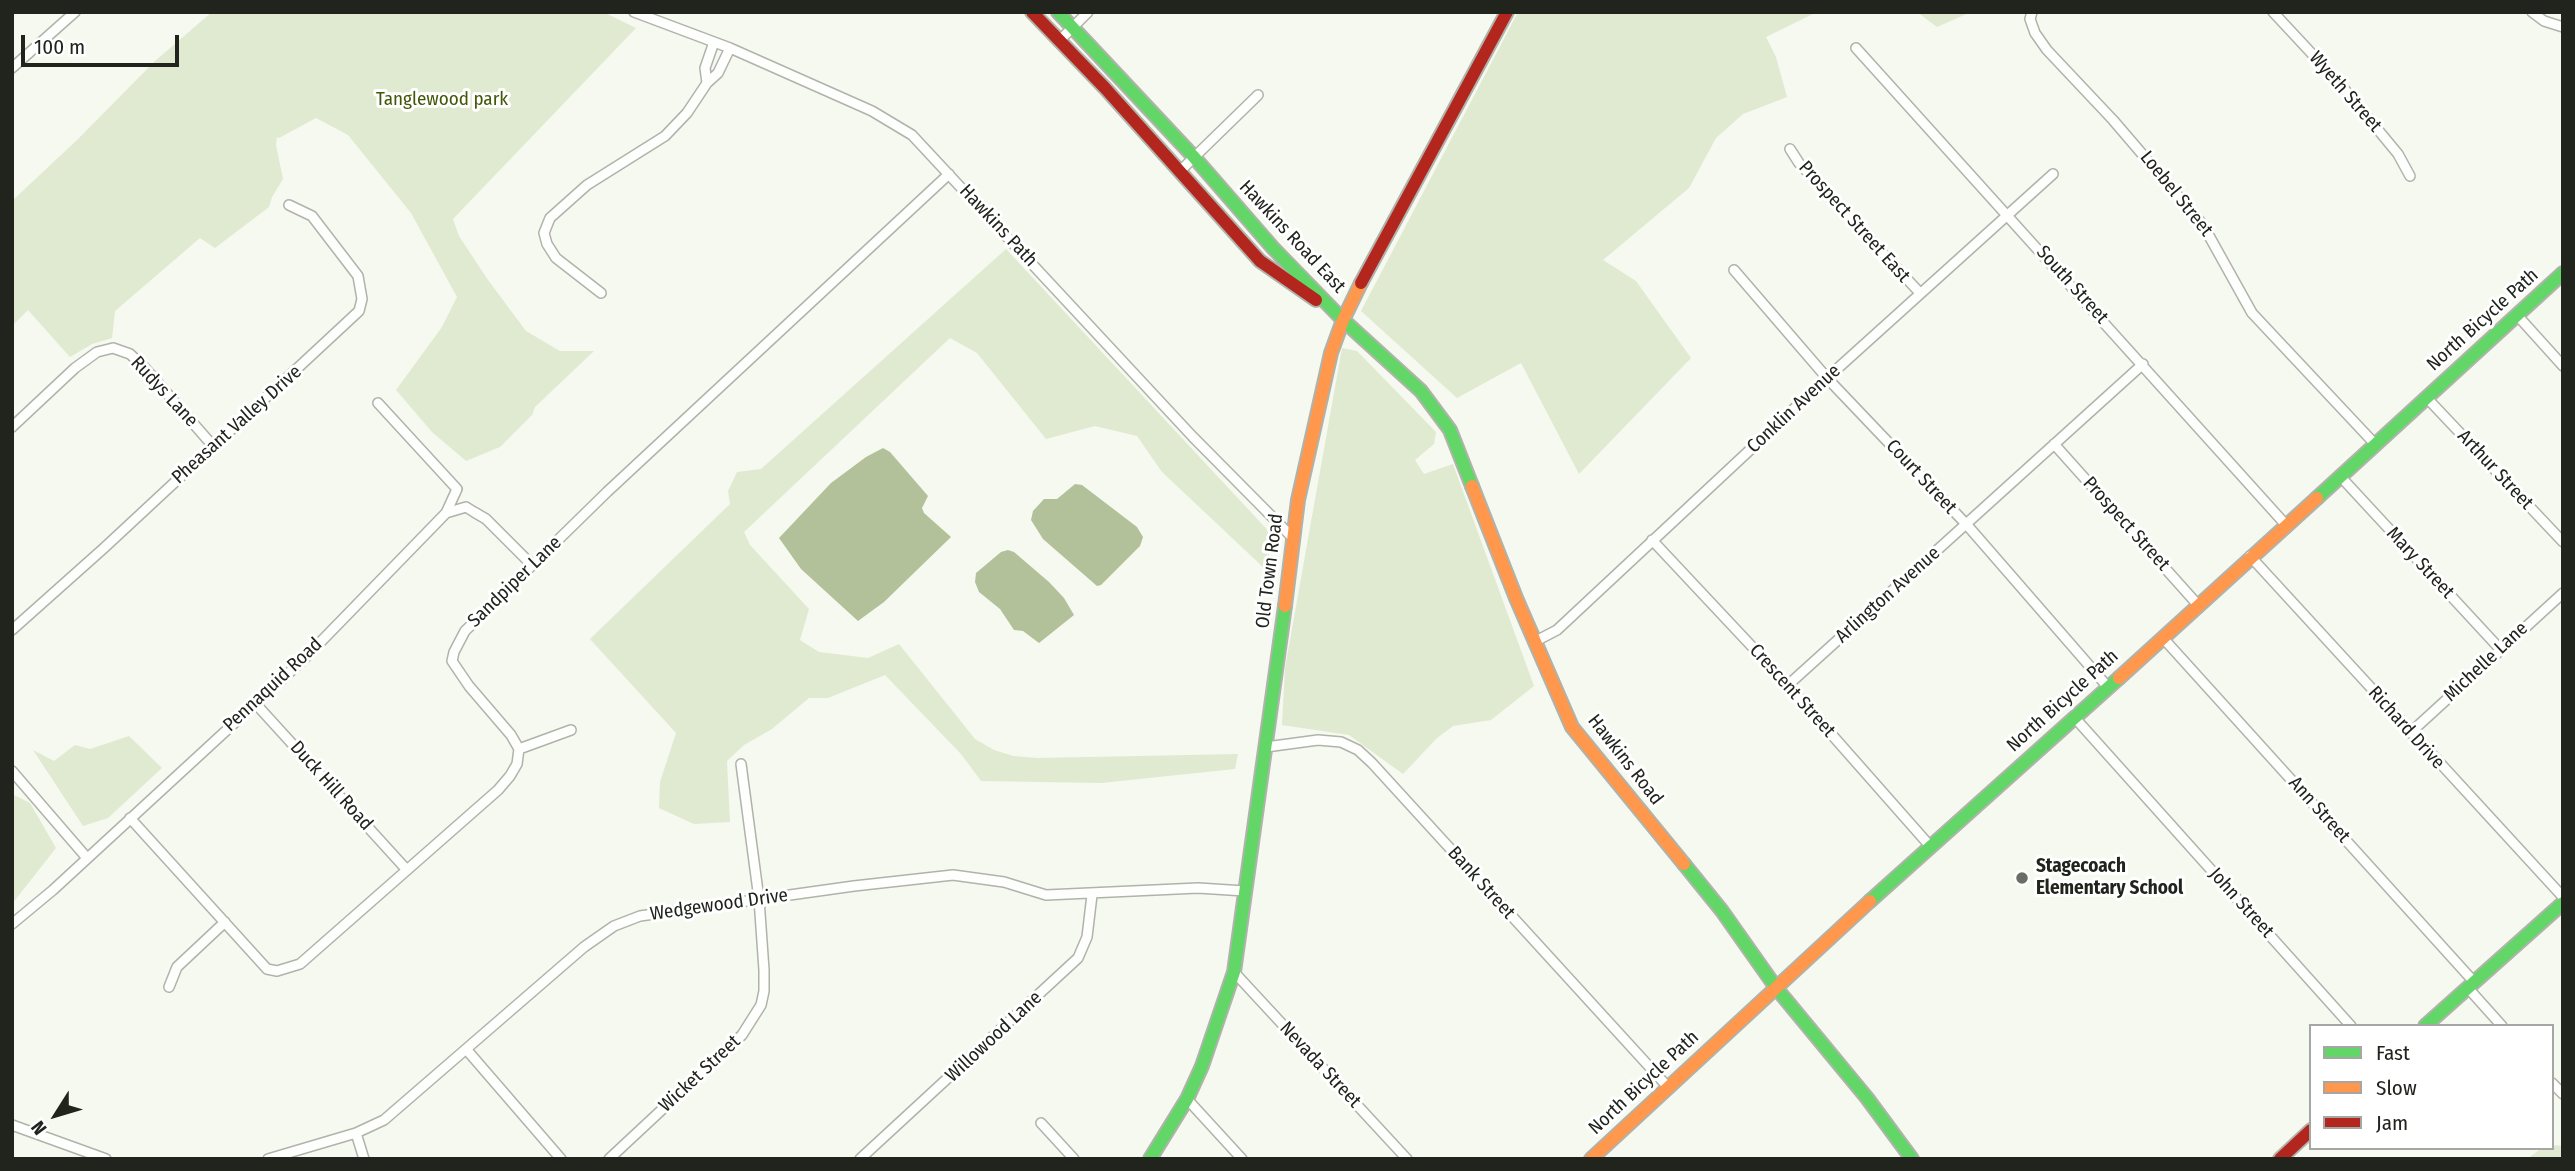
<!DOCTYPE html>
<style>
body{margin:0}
#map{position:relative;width:2575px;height:1171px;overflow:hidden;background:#f5f9ef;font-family:"Fira Sans Condensed",sans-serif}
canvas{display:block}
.frame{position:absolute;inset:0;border:14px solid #21231d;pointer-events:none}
.legend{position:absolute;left:2309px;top:1024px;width:245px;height:126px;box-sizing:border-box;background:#fff;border:2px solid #a6a7a5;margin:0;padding:9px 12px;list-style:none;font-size:21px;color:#21231d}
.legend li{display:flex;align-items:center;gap:14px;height:35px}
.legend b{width:35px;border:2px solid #a6a7a5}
.north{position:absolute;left:21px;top:1080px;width:70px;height:70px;-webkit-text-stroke:5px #fff;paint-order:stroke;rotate:233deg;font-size:19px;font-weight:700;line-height:28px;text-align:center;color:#21231d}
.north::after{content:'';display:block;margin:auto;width:24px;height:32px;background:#21231d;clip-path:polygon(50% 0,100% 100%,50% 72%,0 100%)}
.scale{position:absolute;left:21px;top:35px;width:158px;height:32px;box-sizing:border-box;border:4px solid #21231d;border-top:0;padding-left:9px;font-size:21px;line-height:24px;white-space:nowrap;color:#21231d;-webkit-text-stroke:5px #fff;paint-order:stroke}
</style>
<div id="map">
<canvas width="2575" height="1171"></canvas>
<div class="frame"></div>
<ul class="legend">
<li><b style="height:9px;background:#63d668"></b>Fast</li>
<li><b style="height:9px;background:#ff974d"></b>Slow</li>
<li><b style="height:9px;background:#b3261e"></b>Jam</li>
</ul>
<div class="north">N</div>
<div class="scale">100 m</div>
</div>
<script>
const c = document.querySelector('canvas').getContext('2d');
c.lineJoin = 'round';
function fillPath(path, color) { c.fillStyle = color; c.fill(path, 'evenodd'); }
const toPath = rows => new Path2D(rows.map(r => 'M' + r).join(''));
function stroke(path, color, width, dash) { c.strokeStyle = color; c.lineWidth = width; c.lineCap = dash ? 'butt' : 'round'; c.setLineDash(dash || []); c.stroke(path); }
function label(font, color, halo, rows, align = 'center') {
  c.font = font + ' "Fira Sans Condensed",sans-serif'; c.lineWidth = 6; c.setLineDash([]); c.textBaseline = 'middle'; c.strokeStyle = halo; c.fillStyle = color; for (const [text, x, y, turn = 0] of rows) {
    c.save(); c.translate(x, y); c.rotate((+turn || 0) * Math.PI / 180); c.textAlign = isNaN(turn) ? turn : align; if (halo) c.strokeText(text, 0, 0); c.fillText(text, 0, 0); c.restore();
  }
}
const green = toPath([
 [212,12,603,12,636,28,453,219,459,236,488,280,526,331,560,351,594,351,535,407,532,415,500,447,466,461,432,432,396,390,442,327,457,297,411,213,348,135,316,118,279,138,277,137,276,145,283,179,272,197,269,207,215,248,200,238,115,311,112,338,92,344,70,357,28,310,12,326,12,201,78,139,155,61],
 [1518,12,1817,12,1766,37,1776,57,1787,97,1743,114,1716,138,1689,188,1603,260,1636,281,1691,358,1579,474,1521,363,1457,398,1361,311],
 [1917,12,1971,12,1937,27],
 [1006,249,1274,537,1265,569,1162,472,1137,436,1095,426,1046,439,977,353,950,338,744,532,750,545,809,609,800,640,819,652,868,658,899,644,975,739,994,750,1013,756,1037,758,1238,754,1235,769,1101,783,981,781,961,754,885,675,828,698,809,698,772,729,744,745,727,761,730,822,694,824,659,808,660,782,676,733,590,639,730,504,728,491,737,472,761,469],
 [1342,348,1357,351,1436,432,1434,444,1415,460,1424,474,1453,464,1534,686,1491,720,1453,726,1437,738,1403,774,1349,735,1282,725,1285,668],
 [129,736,162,768,108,818,83,826,33,750,54,761,75,745,90,749],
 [12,794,30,803,56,848,12,904],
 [2552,1145,2563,1146,2563,1159,2527,1159,2542,1148,2552,1148]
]);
const water = toPath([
 [883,448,890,452,928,496,922,508,924,513,951,537,884,602,858,621,801,569,779,538,831,483,866,457],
 [1075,484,1082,485,1137,527,1143,537,1140,546,1101,585,1097,586,1043,539,1031,520,1033,511,1044,499,1057,499],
 [1008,550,1014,552,1049,582,1064,598,1074,615,1039,643,1023,631,1014,630,1000,609,979,592,975,582,976,573,1001,552]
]);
const street = toPath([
 [634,12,730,48,872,111,912,135,1193,437,1293,538],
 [2032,12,2030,19,2035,33,2047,50,2113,120,2203,225,2252,313,2374,443],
 [2273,12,2341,85,2398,154,2410,176],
 [2532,12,2544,21,2563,27],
 [1060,40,1088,12],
 [1856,48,2286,525],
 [12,68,75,12],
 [707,83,705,68,714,42],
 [1790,149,1799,163,1920,293],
 [1179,172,1258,95],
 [1734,270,1827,378,1967,525,2107,686],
 [601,293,556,258,547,244,544,233,550,218,587,185,665,136,687,113,707,83,718,73,730,48],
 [2517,315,2563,366],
 [2426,397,2563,542],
 [378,403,457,489,446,513],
 [12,427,75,368,97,352,113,348,130,354,144,367,213,446],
 [2054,444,2198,605],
 [2340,476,2500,649],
 [1652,540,1788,685,1930,846],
 [2250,556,2563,897],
 [12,630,104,548,359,311,362,299,358,276,312,216,289,205],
 [2163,638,2475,983],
 [1534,642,1557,630,1827,378,2053,174],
 [1788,685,2143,364],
 [255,703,406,869],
 [2075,718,2351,1026],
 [2410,733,2563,593],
 [1266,747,1318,740,1341,742,1358,750,1372,763,1667,1086],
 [519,749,571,730],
 [12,771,87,858],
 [130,818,267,969,277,971,300,964,498,790,510,776,517,764,519,749,511,735,469,686,452,661,454,652,465,631,607,492,949,174],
 [12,924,53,890,305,658,446,513,466,507,474,512,486,519,532,565],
 [1234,972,1407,1159],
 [169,987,177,967,225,922],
 [2468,988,2502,1026],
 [466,1049,561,1159],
 [2552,1083,2563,1094],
 [1187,1099,1242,1159],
 [1041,1123,1074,1159],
 [12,1125,106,1159],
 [356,1133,364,1159],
 [268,1159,356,1133,384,1120,584,947,614,926,640,916,854,886,953,875,1004,882,1046,895,1198,888,1245,891],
 [609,1159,742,1035,761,1005,764,991,764,970,759,899,741,764],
 [860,1159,1078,958,1087,937,1092,895]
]);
const fast = toPath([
 [1058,12,1193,156,1273,248,1343,320,1421,391,1450,430,1472,486],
 [2317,498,2563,273],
 [1684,864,1722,911,1777,989,1867,1098,1912,1159],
 [1870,901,2119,678],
 [2425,1026,2563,903],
 [1150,1159,1187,1099,1202,1066,1234,972,1285,606]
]);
const slow = toPath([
 [1472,486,1516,598,1572,727,1684,864],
 [1285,606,1298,500,1331,353,1343,320,1361,283],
 [2119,678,2317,498],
 [1591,1159,1870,901]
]);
const jam = toPath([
 [1032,12,1105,88,1260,261,1316,300],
 [1361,283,1507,12],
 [2280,1159,2311,1130]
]);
const markers = [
 [2022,878,7,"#6b6e66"]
];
const streetNames = [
 ["Wyeth Street",2345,92,49],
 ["Loebel Street",2176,194,51],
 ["Prospect Street East",1854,222,48],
 ["Hawkins Path",998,226,47],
 ["Hawkins Road East",1292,237,47],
 ["South Street",2072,285,48],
 ["North Bicycle Path",2483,320,-42],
 ["Rudys Lane",164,392,47],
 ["Conklin Avenue",1794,409,-43],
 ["Pheasant Valley Drive",237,425,-42],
 ["Arthur Street",2495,470,47],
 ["Court Street",1921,477,47],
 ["Prospect Street",2126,524,48],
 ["Mary Street",2420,563,47],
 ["Old Town Road",1270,571,-83],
 ["Sandpiper Lane",515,582,-44],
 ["Arlington Avenue",1888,595,-42],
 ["Michelle Lane",2486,662,-43],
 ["Pennaquid Road",273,685,-43],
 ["Crescent Street",1792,691,48],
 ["North Bicycle Path",2063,701,-42],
 ["Richard Drive",2406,728,48],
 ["Hawkins Road",1625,760,52],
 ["Duck Hill Road",331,786,48],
 ["Ann Street",2319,810,48],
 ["Bank Street",1481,883,48],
 ["John Street",2241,903,48],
 ["Wedgewood Drive",719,905,-8],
 ["Willowood Lane",994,1037,-43],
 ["Nevada Street",1320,1065,47],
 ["Wicket Street",700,1074,-43],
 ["North Bicycle Path",1644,1083,-43]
];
const parkNames = [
 ["Tanglewood park",442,100]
];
const poiNames = [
 ["Stagecoach",2036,867],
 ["Elementary School",2036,889]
];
fillPath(green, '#e0ead0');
fillPath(water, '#b2c19a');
stroke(street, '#b0b3ab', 12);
stroke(fast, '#b0b3ab', 16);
stroke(slow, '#b0b3ab', 16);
stroke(jam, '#b0b3ab', 16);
stroke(street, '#fefefd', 9);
stroke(fast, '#63d668', 12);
stroke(slow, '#ff974d', 12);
stroke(jam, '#b3261e', 12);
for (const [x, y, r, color] of markers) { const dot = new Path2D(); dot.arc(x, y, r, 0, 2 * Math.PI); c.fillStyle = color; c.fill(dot); stroke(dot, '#fff', 2.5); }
label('19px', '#21231d', '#fff', streetNames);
label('19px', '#425807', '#fff', parkNames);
label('bold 19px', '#21231d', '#fff', poiNames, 'left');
</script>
